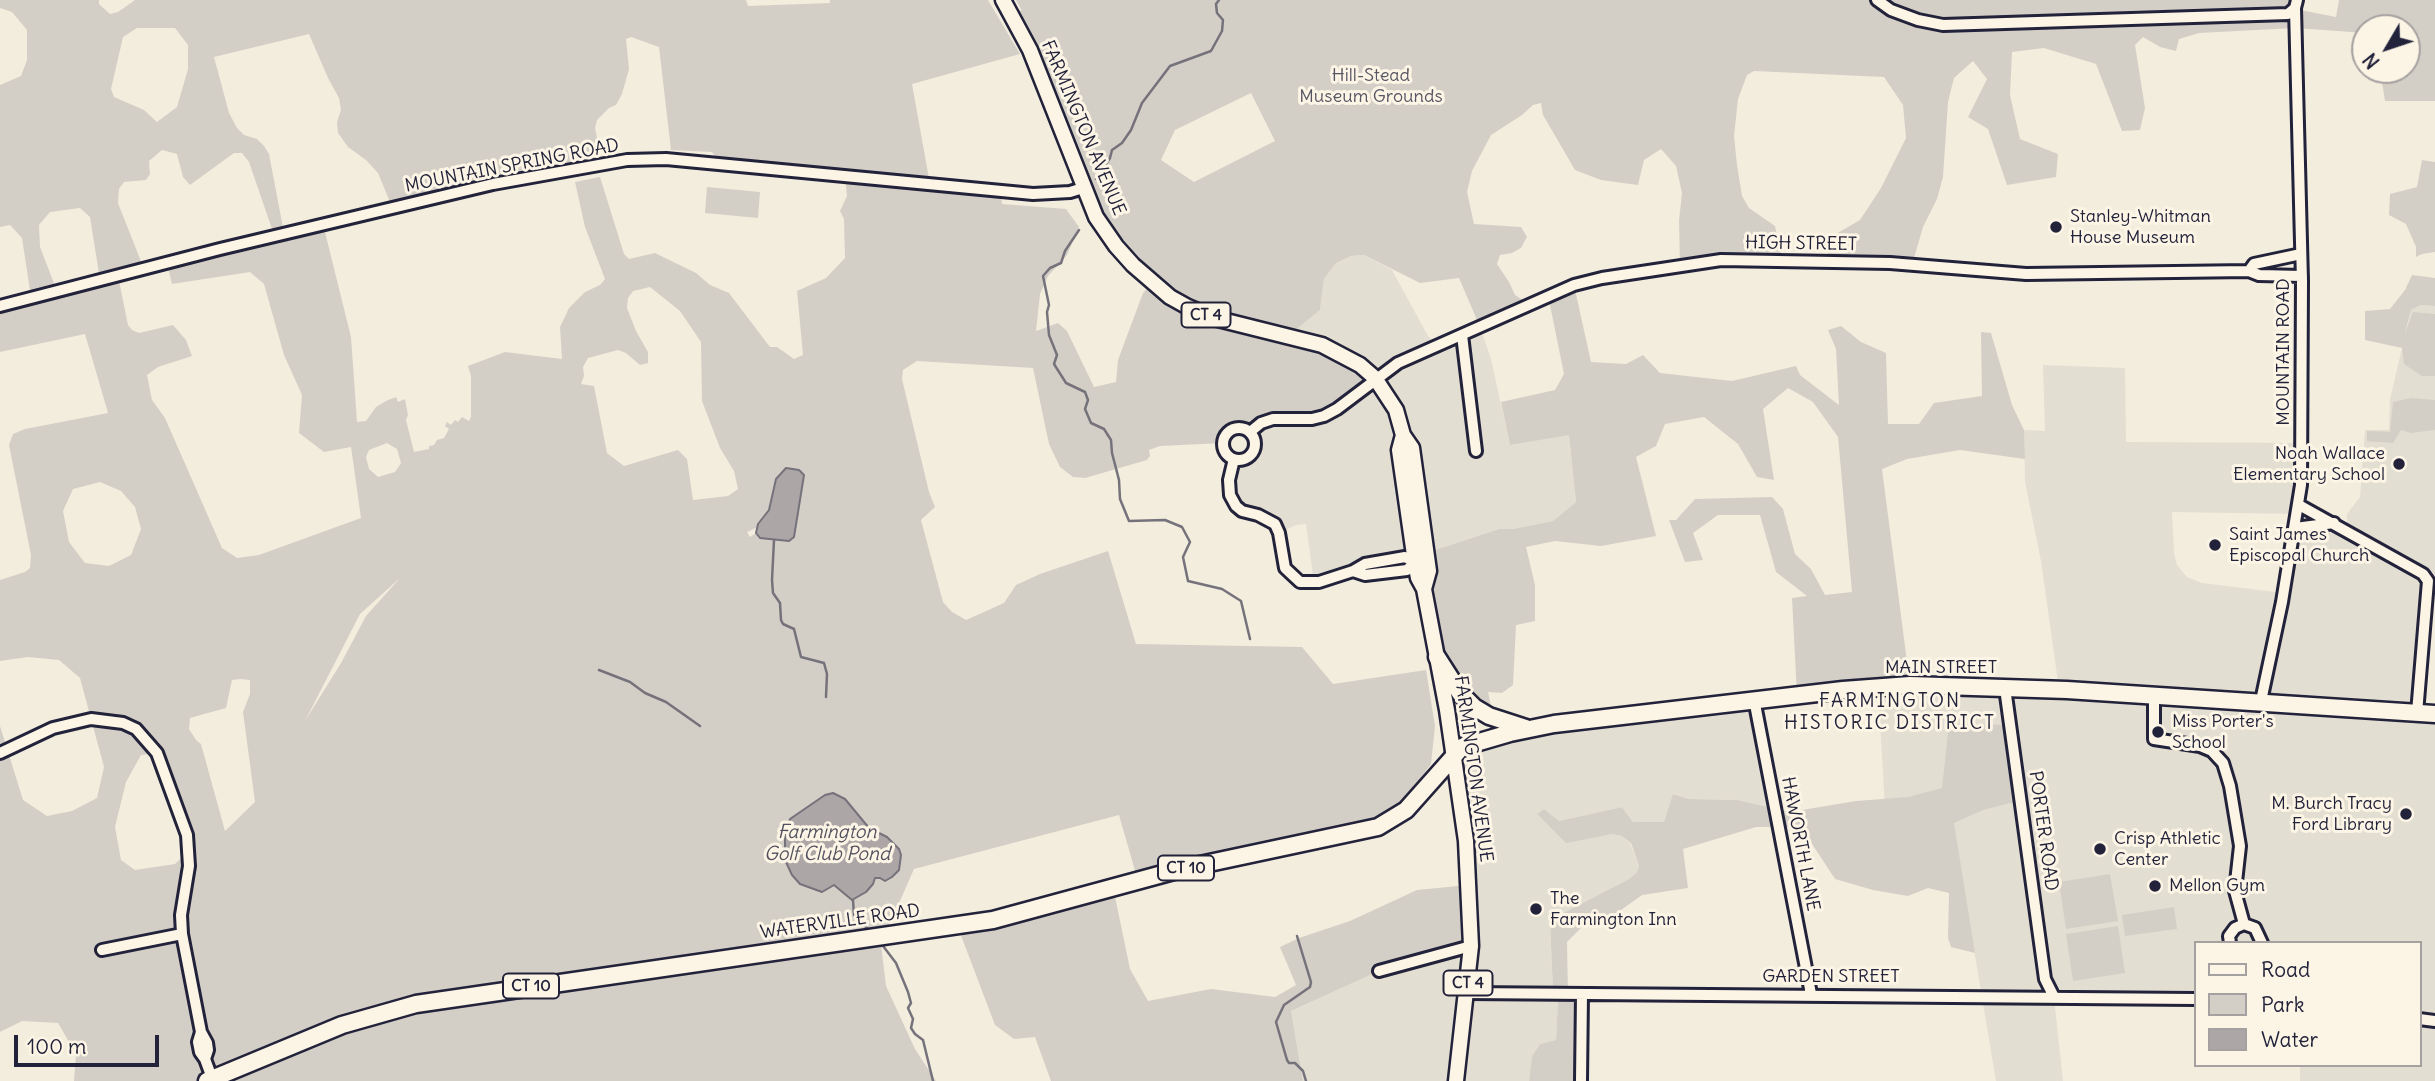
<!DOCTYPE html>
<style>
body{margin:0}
#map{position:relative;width:2435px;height:1081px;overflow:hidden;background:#f3edde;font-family:Delius,sans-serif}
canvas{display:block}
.legend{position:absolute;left:2194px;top:941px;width:228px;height:126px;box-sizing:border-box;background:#fcf5e5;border:2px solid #a5a1a1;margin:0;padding:9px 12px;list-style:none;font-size:21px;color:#22223b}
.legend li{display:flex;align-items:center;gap:14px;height:35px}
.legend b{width:35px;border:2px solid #a5a1a1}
.north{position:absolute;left:2351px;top:14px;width:70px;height:70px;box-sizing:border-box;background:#fcf5e5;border:2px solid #a5a1a1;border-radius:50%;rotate:231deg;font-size:19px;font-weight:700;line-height:28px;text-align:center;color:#22223b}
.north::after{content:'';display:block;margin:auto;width:24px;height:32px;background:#22223b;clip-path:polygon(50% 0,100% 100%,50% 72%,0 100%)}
.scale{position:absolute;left:14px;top:1035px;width:145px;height:32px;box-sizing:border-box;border:4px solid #22223b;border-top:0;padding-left:9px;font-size:21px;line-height:24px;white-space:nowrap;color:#22223b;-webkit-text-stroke:5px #fcf5e5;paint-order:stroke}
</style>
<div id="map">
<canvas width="2435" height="1081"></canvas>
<ul class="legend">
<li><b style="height:9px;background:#fcf5e5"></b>Road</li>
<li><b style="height:19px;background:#d4cfc6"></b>Park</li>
<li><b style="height:19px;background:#aca7a6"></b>Water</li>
</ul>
<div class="north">N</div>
<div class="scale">100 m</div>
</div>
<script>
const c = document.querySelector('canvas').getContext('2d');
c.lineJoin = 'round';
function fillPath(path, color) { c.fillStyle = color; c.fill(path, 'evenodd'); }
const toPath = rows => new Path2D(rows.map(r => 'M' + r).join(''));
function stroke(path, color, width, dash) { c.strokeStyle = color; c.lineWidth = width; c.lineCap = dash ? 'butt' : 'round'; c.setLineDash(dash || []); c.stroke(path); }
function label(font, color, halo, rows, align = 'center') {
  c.font = font + ' Delius,sans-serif'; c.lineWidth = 6; c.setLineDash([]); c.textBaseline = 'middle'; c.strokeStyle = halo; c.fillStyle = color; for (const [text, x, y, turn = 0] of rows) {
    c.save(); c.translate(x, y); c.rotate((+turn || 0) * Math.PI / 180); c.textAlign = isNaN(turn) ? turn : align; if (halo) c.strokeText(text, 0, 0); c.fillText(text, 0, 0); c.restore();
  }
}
const built = toPath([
 [1364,255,1392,270,1428,336,1437,345,1480,327,1491,359,1510,445,1569,434,1576,502,1553,521,1513,529,1499,529,1432,551,1415,562,1353,571,1314,583,1306,524,1296,525,1279,533,1247,513,1229,488,1234,459,1245,459,1253,453,1255,442,1250,432,1287,336,1320,310,1324,279,1336,263,1351,256],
 [2421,305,2435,306,2435,574,2428,581,2417,712,2435,714,2435,1081,2300,1081,2300,1065,2419,1065,2419,943,2195,943,2195,999,2054,998,2063,1081,1996,1081,1965,896,1889,879,1878,687,2059,689,2041,561,2025,482,2024,430,2045,431,2043,365,2125,368,2126,442,2301,443,2298,514,2172,512,2174,553,2177,565,2187,577,2202,583,2283,593,2295,528,2334,523,2347,530,2347,514,2360,497,2365,430,2389,430,2390,399,2411,310],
 [1754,699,1775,809,1737,800,1689,799,1674,794,1664,822,1633,822,1622,807,1559,821,1544,809,1537,814,1566,842,1613,834,1623,836,1630,843,1639,866,1637,872,1629,879,1550,920,1553,994,1558,1001,1556,1040,1540,1044,1532,1056,1529,1081,1303,1081,1291,1011,1379,971,1471,946,1454,754,1471,743]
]);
const green = toPath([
 [0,0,99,0,99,4,110,14,118,12,135,0,746,0,748,6,830,3,830,0,988,0,1020,54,912,84,930,184,1001,191,1002,204,1066,209,1079,227,1067,255,1048,276,1040,294,1036,331,1058,323,1067,331,1094,387,1116,382,1118,360,1143,293,1152,283,1116,246,1006,5,1022,11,1016,0,2297,0,2295,9,2336,17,2339,0,2435,0,2435,101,2385,101,2382,82,2386,70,2407,70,2407,28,2365,28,2365,33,2295,28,2199,33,2179,39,2176,51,2160,47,2143,37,2135,45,2145,108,2140,130,2122,131,2096,64,2044,48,2012,52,2010,95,2020,139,2058,154,2056,177,2007,185,1988,129,1968,117,1987,79,1973,61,1954,78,1948,102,1943,177,1937,199,1923,227,1912,265,1824,262,1836,234,1860,220,1881,188,1906,138,1903,105,1884,77,1754,71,1747,75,1738,99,1734,136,1737,165,1742,196,1749,208,1775,226,1783,261,1680,266,1679,220,1682,193,1676,166,1661,149,1644,160,1638,185,1601,180,1575,170,1543,115,1541,103,1533,105,1522,115,1491,135,1472,171,1467,192,1474,224,1521,227,1527,237,1521,248,1512,253,1500,255,1497,264,1509,282,1515,295,1529,304,1480,327,1459,278,1420,283,1364,255,1351,256,1336,263,1324,279,1320,310,1288,336,1375,378,1337,409,1246,429,1236,428,1227,434,1223,443,1160,446,1149,450,1150,456,1147,460,1085,478,1073,477,1060,467,1049,444,1033,368,917,361,903,370,902,379,929,492,935,507,921,520,943,602,952,612,966,620,1004,603,1016,585,1040,574,1108,551,1136,644,1302,647,1333,684,1426,670,1435,726,1431,764,1410,793,1388,813,1362,824,1136,874,1119,815,914,869,881,944,886,986,915,1049,936,1081,74,1081,76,1054,58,1023,22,1021,0,1032,0,726,23,800,47,816,72,811,97,798,104,767,80,678,59,660,28,657,0,661,0,580,25,572,30,568,31,555,9,445,13,434,25,429,108,413,85,334,0,352,0,300,3,305,31,297,22,238,10,225,0,227,0,85,21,76,27,60,27,30,12,12,0,8],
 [137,28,175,28,188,45,188,69,177,107,157,122,144,110,114,97,111,89,123,37],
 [309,34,328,78,339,98,341,110,337,122,338,133,348,147,366,160,378,173,390,202,397,200,398,206,594,160,594,156,600,152,595,128,597,120,609,108,616,105,622,94,629,69,626,39,631,37,659,47,671,150,712,152,720,164,845,176,847,196,840,211,844,219,845,258,826,278,797,291,803,355,794,359,777,347,770,347,729,293,710,285,696,273,655,253,629,259,624,254,600,177,575,182,585,227,605,279,600,285,585,292,569,308,560,327,562,359,505,352,468,366,471,376,471,417,469,421,462,417,458,422,455,420,451,425,447,422,445,426,449,429,444,438,437,440,434,445,429,446,429,449,414,452,406,420,408,415,405,399,398,402,396,397,386,401,376,407,366,421,357,422,351,337,323,224,284,233,269,154,264,146,257,139,244,135,237,128,229,113,214,57],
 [1251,93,1275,141,1194,182,1161,160,1175,130],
 [162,150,177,154,183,177,190,185,234,153,242,153,249,162,272,229,271,233,167,263,172,284,250,272,264,284,284,355,302,395,299,433,324,452,351,447,361,518,259,555,237,558,222,548,165,418,152,400,147,375,158,367,192,356,186,340,173,325,139,333,132,330,128,325,118,276,144,269,118,203,119,189,124,182,146,180,150,174,149,161],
 [80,208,90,217,100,280,57,291,40,247,39,225,50,212],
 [650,287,680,311,701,342,702,401,720,448,734,471,738,489,728,496,693,500,687,459,678,450,624,466,607,453,594,386,581,384,584,376,583,367,588,358,618,350,626,353,640,365,648,363,648,352,636,331,627,308,628,298,633,291],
 [387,443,397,449,401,463,395,472,378,477,369,469,366,457,369,450],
 [786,468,799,470,804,475,794,537,791,540,759,536,756,533,750,537,747,532,758,527,769,510,776,479],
 [100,482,121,491,135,507,141,529,131,555,109,566,85,563,69,542,63,511,73,489],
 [400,578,366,616,341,663,305,721,360,614],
 [240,679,250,680,250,694,243,712,255,802,225,831,201,744,196,740,189,729,190,718,226,708,232,680],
 [157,753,189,851,175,864,135,870,121,860,115,827,126,782,141,755],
 [2422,160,2435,162,2435,252,2422,254,2416,257,2416,247,2406,224,2389,215,2390,194,2417,187],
 [707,187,760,192,758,218,705,213],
 [2412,275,2435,278,2435,306,2421,305,2411,310,2405,333,2413,312,2435,314,2435,376,2422,376,2404,364,2402,348,2365,340,2365,311,2390,309,2405,290],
 [1574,285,1591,362,1626,364,1643,355,1660,373,1732,381,1796,366,1800,375,1839,405,1836,349,1828,330,1841,326,1861,342,1886,353,1888,424,1919,424,1934,403,1982,396,1981,332,1991,333,2012,405,2024,430,2025,459,1960,450,1907,459,1882,469,1910,685,1797,696,1792,598,1807,596,1776,572,1760,515,1718,515,1693,533,1703,560,1685,562,1669,520,1676,520,1695,499,1772,497,1783,509,1795,554,1811,569,1825,595,1852,592,1838,437,1813,402,1788,388,1763,409,1774,480,1757,477,1738,444,1704,417,1665,424,1656,446,1636,457,1656,536,1601,546,1555,541,1526,547,1535,585,1535,621,1516,625,1513,685,1502,693,1488,692,1492,711,1489,716,1437,657,1429,571,1432,551,1499,529,1513,529,1553,521,1576,502,1569,435,1510,445,1501,402,1555,390,1564,374,1548,295],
 [2411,398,2435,400,2435,430,2411,433,2401,430,2393,443,2367,441,2367,431,2390,432,2393,402],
 [1949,724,2010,725,2022,804,2010,803,1983,810,1954,823,1975,953,1951,947,1948,938,1949,893,1928,888,1908,896,1873,890,1835,879,1801,827,1756,827,1683,849,1688,888,1642,895,1610,918,1583,926,1567,942,1568,994,1553,994,1550,920,1629,879,1637,872,1639,866,1631,843,1622,836,1613,834,1566,843,1537,814,1544,809,1559,821,1622,807,1633,822,1664,822,1673,794,1689,799,1737,800,1790,812,1856,801,1908,797,1942,788],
 [2110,874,2118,921,2066,929,2059,882],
 [1468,885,1471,946,1379,971,1291,1011,1303,1081,1051,1081,1035,1037,1014,1039,995,1025,957,925,1113,887,1130,969,1148,1001,1211,989,1275,997,1296,985,1280,947,1299,938,1350,921,1417,890],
 [2174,907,2177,929,2125,936,2122,915],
 [2118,926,2125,973,2073,981,2066,934],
 [1558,1001,1582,1001,1581,1081,1529,1081,1532,1056,1540,1044,1556,1040]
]);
const water = toPath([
 [786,468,799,470,804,475,794,537,789,541,760,538,756,533,758,524,769,510,776,479,786,468],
 [833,793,845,799,869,828,887,837,899,849,901,855,899,870,892,877,885,881,880,878,875,878,873,884,866,892,852,900,834,885,822,892,800,884,792,875,785,860,785,837,790,819,825,795,833,793]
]);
const stream = toPath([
 [1096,179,1110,158,1112,150,1122,143,1131,130,1142,103,1170,66,1211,51,1222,31,1223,20,1217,13,1216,4,1219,0],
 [1079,230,1065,251,1061,263,1050,268,1043,276,1049,305,1047,312,1049,335,1057,355,1054,364,1066,383,1085,392,1088,400,1085,409,1091,423,1104,429,1111,440,1112,453,1119,480,1120,499,1129,521,1165,520,1182,527,1190,542,1183,557,1188,581,1222,589,1241,601,1250,639],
 [774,540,772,580,773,593,780,603,781,620,783,624,794,629,801,657,824,663,827,674,826,697],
 [599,670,630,682,645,693,666,702,700,726],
 [853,900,854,915,871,932],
 [1297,936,1311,982,1310,987,1284,1005,1276,1022,1287,1060,1289,1063,1295,1063,1303,1071,1306,1081],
 [880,942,896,963,908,992,911,1003,908,1008,913,1019,911,1028,915,1034,923,1040,933,1081]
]);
const minor = toPath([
 [1877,0,1891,10,1918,20,1943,25,2288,14,2295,8],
 [2249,271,2254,264,2301,254],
 [0,306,220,249,493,184,627,160,666,159,1033,194,1070,192,1083,188],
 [1462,335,1476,451],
 '1223 444a16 16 0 1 1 32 0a16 16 0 1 1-32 0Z',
 [1250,432,1261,423,1273,419,1312,419,1324,416,1337,409,1398,363,1574,285,1602,278,1721,260,1890,263,2026,274,2249,271,2259,275,2302,276],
 [1234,459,1229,480,1230,495,1236,506,1242,511,1258,515,1275,524,1279,533,1285,568,1300,582,1319,582,1353,571,1365,564,1405,557,1415,562,1407,570,1365,575,1353,571],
 [2299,505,2423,574,2428,581,2417,713],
 [2295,528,2334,523],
 [2005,688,2045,979,2054,997],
 [2154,695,2154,739,2200,746,2212,751,2223,763,2230,786,2240,846,2235,891,2244,924,2255,928,2262,943],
 [1754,699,1811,994],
 [2261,701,2282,602,2301,485,2302,281,2295,8,2297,0],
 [0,753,53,728,91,719,123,723,136,729,157,753,187,835,189,866,181,915,182,934,201,1032,207,1043,208,1050,205,1059],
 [2230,943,2229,936,2235,928,2244,924],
 [102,950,182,934],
 [1379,971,1471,946],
 [1467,993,2195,999],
 [2419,1019,2435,1021],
 [201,1032,198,1042,200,1052,205,1059,212,1078],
 [1581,1081,1582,994]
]);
const major = toPath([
 [1003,0,1030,50,1096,217,1116,246,1133,265,1170,297,1188,307,1214,318,1322,345,1360,365,1375,378,1396,410,1403,435,1412,448,1429,571,1424,589],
 [1403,435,1399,450,1415,562,1418,578,1424,589,1447,710,1466,841,1471,946,1456,1081]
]);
const highway = toPath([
 [1437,657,1460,693,1474,707,1489,716,1526,728],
 [207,1081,342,1025,416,1004,993,920,1181,869,1378,827,1406,810,1462,747,1510,733,1554,724,1843,690,1910,685,2067,690,2435,714]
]);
const markers = [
 [2056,227,7,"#22223b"],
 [2399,464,7,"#22223b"],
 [2215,545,7,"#22223b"],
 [2158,732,7,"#22223b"],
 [2406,814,7,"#22223b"],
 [2100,849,7,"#22223b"],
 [2155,886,7,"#22223b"],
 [1536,909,7,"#22223b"]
];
const shields = [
 [1206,315,49],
 [1186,868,56],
 [1468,983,49],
 [531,986,56]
];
const shieldNames = [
 ["CT 4",1206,315],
 ["CT 10",1186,868],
 ["CT 4",1468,983],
 ["CT 10",531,986]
];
const parkNames = [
 ["Hill-Stead",1371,76],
 ["Museum Grounds",1371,97]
];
const streetNames = [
 ["FARMINGTON AVENUE",1083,128,67],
 ["MOUNTAIN SPRING ROAD",512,166,-11],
 ["HIGH STREET",1801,244,1],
 ["MOUNTAIN ROAD",2284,352,-90],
 ["MAIN STREET",1941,668],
 ["FARMINGTON AVENUE",1473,769,82],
 ["PORTER ROAD",2043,831,82],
 ["HAWORTH LANE",1800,844,79],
 ["WATERVILLE ROAD",840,922,-8],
 ["GARDEN STREET",1831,977]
];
const poiNames = [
 ["Stanley-Whitman",2070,217],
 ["House Museum",2070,238],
 ["Noah Wallace",2385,454,"right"],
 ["Elementary School",2385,475,"right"],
 ["Saint James",2229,535],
 ["Episcopal Church",2229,556],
 ["Miss Porter's",2172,722],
 ["School",2172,743],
 ["M. Burch Tracy",2392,804,"right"],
 ["Ford Library",2392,825,"right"],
 ["Crisp Athletic",2114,839],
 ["Center",2114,860],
 ["Mellon Gym",2169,886],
 ["The",1550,899],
 ["Farmington Inn",1550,920]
];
const neighbourhoodNames = [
 ["FARMINGTON",1890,702],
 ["HISTORIC DISTRICT",1890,724]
];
const waterNames = [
 ["Farmington",827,833],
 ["Golf Club Pond",827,855]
];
fillPath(built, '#e3ded2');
fillPath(green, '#d4cfc6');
fillPath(water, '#aca7a6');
stroke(water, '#75727b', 2);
stroke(stream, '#75727b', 2.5);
stroke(minor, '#22223b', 16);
stroke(major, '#22223b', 19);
stroke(highway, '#22223b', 21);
stroke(minor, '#fcf5e5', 10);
stroke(major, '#fcf5e5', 14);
stroke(highway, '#fcf5e5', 16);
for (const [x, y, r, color] of markers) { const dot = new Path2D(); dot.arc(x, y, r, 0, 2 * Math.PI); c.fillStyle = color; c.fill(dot); stroke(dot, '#fcf5e5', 2.5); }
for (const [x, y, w] of shields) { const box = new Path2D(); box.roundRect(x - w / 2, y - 12.5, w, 25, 5); c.fillStyle = '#fcf5e5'; c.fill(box); stroke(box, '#22223b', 2); }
label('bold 16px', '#22223b', null, shieldNames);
label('18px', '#575665', '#fcf5e5', parkNames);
label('18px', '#22223b', '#fcf5e5', streetNames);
label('18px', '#22223b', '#fcf5e5', poiNames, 'left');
c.letterSpacing = '2px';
label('19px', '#22223b', '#fcf5e5', neighbourhoodNames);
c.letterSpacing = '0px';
label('italic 19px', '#525160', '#fcf5e5', waterNames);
</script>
